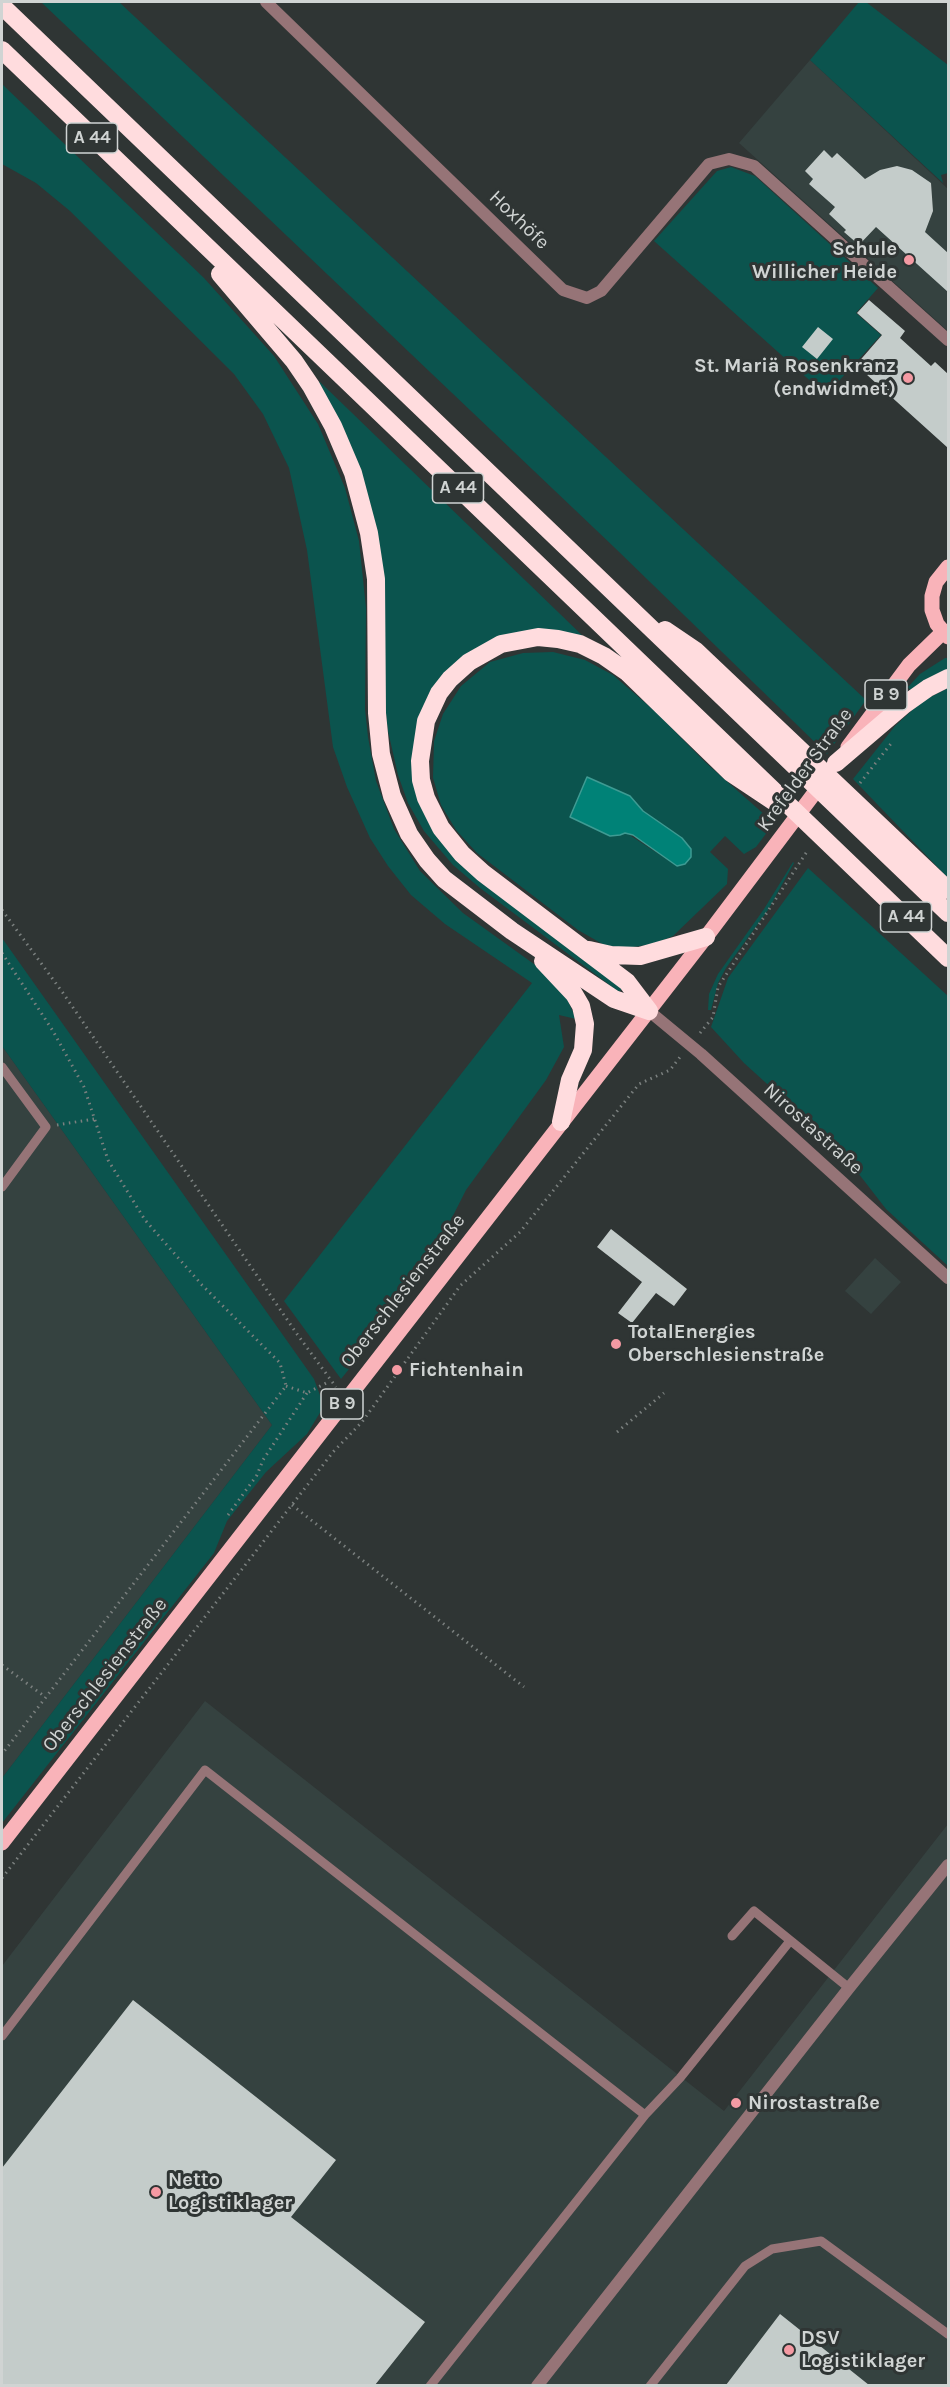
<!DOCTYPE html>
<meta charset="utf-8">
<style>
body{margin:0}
#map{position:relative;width:950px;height:2387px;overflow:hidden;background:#2f3534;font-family:Karla,sans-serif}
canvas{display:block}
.frame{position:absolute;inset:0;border:3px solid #d0d4d3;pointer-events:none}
</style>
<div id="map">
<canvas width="950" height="2387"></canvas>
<div class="frame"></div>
</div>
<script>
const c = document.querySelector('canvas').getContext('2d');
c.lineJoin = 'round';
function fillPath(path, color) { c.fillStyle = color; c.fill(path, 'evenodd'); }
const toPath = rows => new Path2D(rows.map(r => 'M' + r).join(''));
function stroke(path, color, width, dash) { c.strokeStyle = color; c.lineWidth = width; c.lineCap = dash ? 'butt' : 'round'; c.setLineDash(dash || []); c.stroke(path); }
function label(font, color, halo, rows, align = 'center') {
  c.font = font + ' Karla,sans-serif'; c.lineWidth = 6; c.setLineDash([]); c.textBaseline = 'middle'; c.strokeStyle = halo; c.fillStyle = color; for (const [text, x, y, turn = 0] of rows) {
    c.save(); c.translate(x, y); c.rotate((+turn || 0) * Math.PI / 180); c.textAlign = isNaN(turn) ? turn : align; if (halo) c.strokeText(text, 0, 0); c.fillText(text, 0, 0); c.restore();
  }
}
const built = toPath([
 [810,60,948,189,948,331,739,143],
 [2,1046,272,1425,2,1778],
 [875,1258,901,1282,871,1314,845,1291],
 [205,1701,724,2111,948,1824,948,2385,2,2385,2,1966]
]);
const green = toPath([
 [41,2,119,2,866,700,827,754,615,548],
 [859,2,866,2,948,65,948,173,941,175,943,183,810,60],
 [2,84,204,278,274,356,318,424,345,488,359,541,366,608,365,709,368,737,376,781,394,829,420,871,463,913,552,977,565,994,576,1019,559,1015,564,1047,546,1080,466,1190,420,1281,341,1379,284,1301,532,983,445,924,411,895,388,866,370,838,347,787,333,747,307,550,289,468,263,414,234,374,70,211,36,183,2,164],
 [731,167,755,176,878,288,856,313,881,335,826,395,654,241,717,171],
 [320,382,587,640,505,636,420,722,431,823,592,962,622,989,619,992,480,888,453,865,424,831,408,803,398,775,388,731,383,687,382,582,317,383],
 [553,652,585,660,613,675,656,712,705,762,774,823,756,847,744,854,725,836,710,852,728,869,727,884,673,936,654,944,626,948,606,946,578,930,477,853,456,830,441,805,433,778,434,741,443,714,461,686,490,662,523,653],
 [643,811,682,838,677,866,625,832],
 [945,658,948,658,948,671,910,690,908,687,920,674],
 [948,688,948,878,853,779,895,726,921,702],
 [793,862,794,863,768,910,726,968,718,983,711,1010,708,1010,709,994,718,974,764,909],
 [808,868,948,996,948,1266,886,1209,841,1151,744,1063,711,1027,728,978],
 [2,938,314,1379,324,1406,307,1434,266,1472,227,1521,214,1553,2,1823,2,1778,272,1425,2,1046]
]);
const water = toPath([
 [587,777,630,796,643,811,682,838,691,849,691,857,685,864,677,866,633,835,625,833,620,835,610,836,570,817,587,777]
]);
const building = toPath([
 [824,150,832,158,837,153,865,179,880,170,897,166,912,170,931,183,933,211,925,232,948,253,948,292,876,227,859,245,844,232,846,230,829,214,835,207,809,184,813,179,805,171],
 [869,300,905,331,900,338,931,366,935,362,948,374,948,448,856,365,882,335,857,313],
 [818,327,833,339,817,359,802,347],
 [611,1229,687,1289,674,1306,656,1293,632,1323,618,1313,642,1282,597,1247],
 [133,2000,336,2160,291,2217,425,2322,375,2385,2,2385,2,2168],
 [780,2314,869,2385,726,2385]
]);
const path = toPath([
 [860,783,893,741],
 [2,910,63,993,297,1334,336,1387],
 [2,953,53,1031,84,1087,108,1160,145,1220,202,1285,280,1363,286,1386,2,1754],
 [700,1033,713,1017,718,987,808,850],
 [57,1125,94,1119],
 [286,1386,307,1393,330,1381],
 [617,1432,664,1393],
 [292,1505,524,1687],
 [228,1515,257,1475,263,1460,307,1393],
 [2,1665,44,1696],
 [2,1878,333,1452,362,1422,460,1286,520,1232,639,1084,670,1070,680,1057]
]);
const service = toPath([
 [2,1067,46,1127,2,1187],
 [732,1936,754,1911,849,1988],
 [2,2036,205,1770,645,2115],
 [430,2386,645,2115,680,2078,790,1941],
 [650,2386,745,2266,772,2249,821,2241,948,2334]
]);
const minor = toPath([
 [266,2,563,290,587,298,601,291,709,164,729,159,754,166,948,340],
 [649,1011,701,1054,948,1278],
 [537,2386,849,1988,948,1865]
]);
const primary = toPath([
 [948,567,936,582,932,596,932,610,937,624,948,637],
 [848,747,909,665,943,632],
 [2,1843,706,937,825,779]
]);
const motorway = toPath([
 [2,6,948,913],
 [2,50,948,958],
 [220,274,294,361,311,386,333,426,353,473,369,533,376,579,377,713,381,754,392,796,409,834,427,860,444,879,512,931,614,999,649,1011],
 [665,630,696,651,948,890],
 [836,763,904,705,928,688,948,678],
 [589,950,611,955,640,956,706,937],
 [543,961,574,994,581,1006,585,1024,583,1050,570,1080,561,1122],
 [649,1011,627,982,483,873,462,854,441,828,426,798,421,780,420,761,426,721,439,693,450,679,469,662,501,644,538,637,558,639,580,644,604,656,627,672,731,773,779,805]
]);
const markers = [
 [909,260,6,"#f49aa3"],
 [908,378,6,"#f49aa3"],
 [616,1344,6,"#f49aa3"],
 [397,1370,6,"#f49aa3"],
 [736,2103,6,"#f49aa3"],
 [156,2192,6,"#f49aa3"],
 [789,2350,6,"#f49aa3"]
];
const shields = [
 [92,138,51],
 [458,488,51],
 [886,695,42],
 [906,917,51],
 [342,1404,42]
];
const shieldNames = [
 ["A 44",92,138],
 ["A 44",458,488],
 ["B 9",886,695],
 ["A 44",906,917],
 ["B 9",342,1404]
];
const streetNames = [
 ["Hoxhöfe",519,220,44],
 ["Krefelder Straße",805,770,-54],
 ["Nirostastraße",813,1129,42],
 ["Oberschlesienstraße",403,1291,-52],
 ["Oberschlesienstraße",105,1675,-52]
];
const poiNames = [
 ["Schule",897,249,"right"],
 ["Willicher Heide",897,272,"right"],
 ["St. Mariä Rosenkranz",896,366,"right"],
 ["(endwidmet)",896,389,"right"],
 ["TotalEnergies",628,1332],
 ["Oberschlesienstraße",628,1355],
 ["Fichtenhain",409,1370],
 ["Nirostastraße",748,2103],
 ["Netto",168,2180],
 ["Logistiklager",168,2203],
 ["DSV",801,2338],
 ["Logistiklager",801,2361]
];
fillPath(built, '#354240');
fillPath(green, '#0b544e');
fillPath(water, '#008277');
stroke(water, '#3e9b93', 1.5);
fillPath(building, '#c4ccca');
stroke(path, '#7b807f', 3, [1.5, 4.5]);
stroke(service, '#967477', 9);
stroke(minor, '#967477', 12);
stroke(primary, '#f9b3b9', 15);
stroke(motorway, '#ffdcde', 18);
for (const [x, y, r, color] of markers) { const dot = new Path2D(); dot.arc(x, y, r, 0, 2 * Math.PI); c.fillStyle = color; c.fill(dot); stroke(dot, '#2f3534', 2); }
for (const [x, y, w] of shields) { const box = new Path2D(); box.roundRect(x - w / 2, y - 15, w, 30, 4.5); c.fillStyle = '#2f3534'; c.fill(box); stroke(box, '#d0d4d3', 1.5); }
label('bold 18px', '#d0d4d3', null, shieldNames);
label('20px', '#d0d4d3', '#2f3534', streetNames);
label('bold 20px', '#d0d4d3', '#2f3534', poiNames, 'left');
</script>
